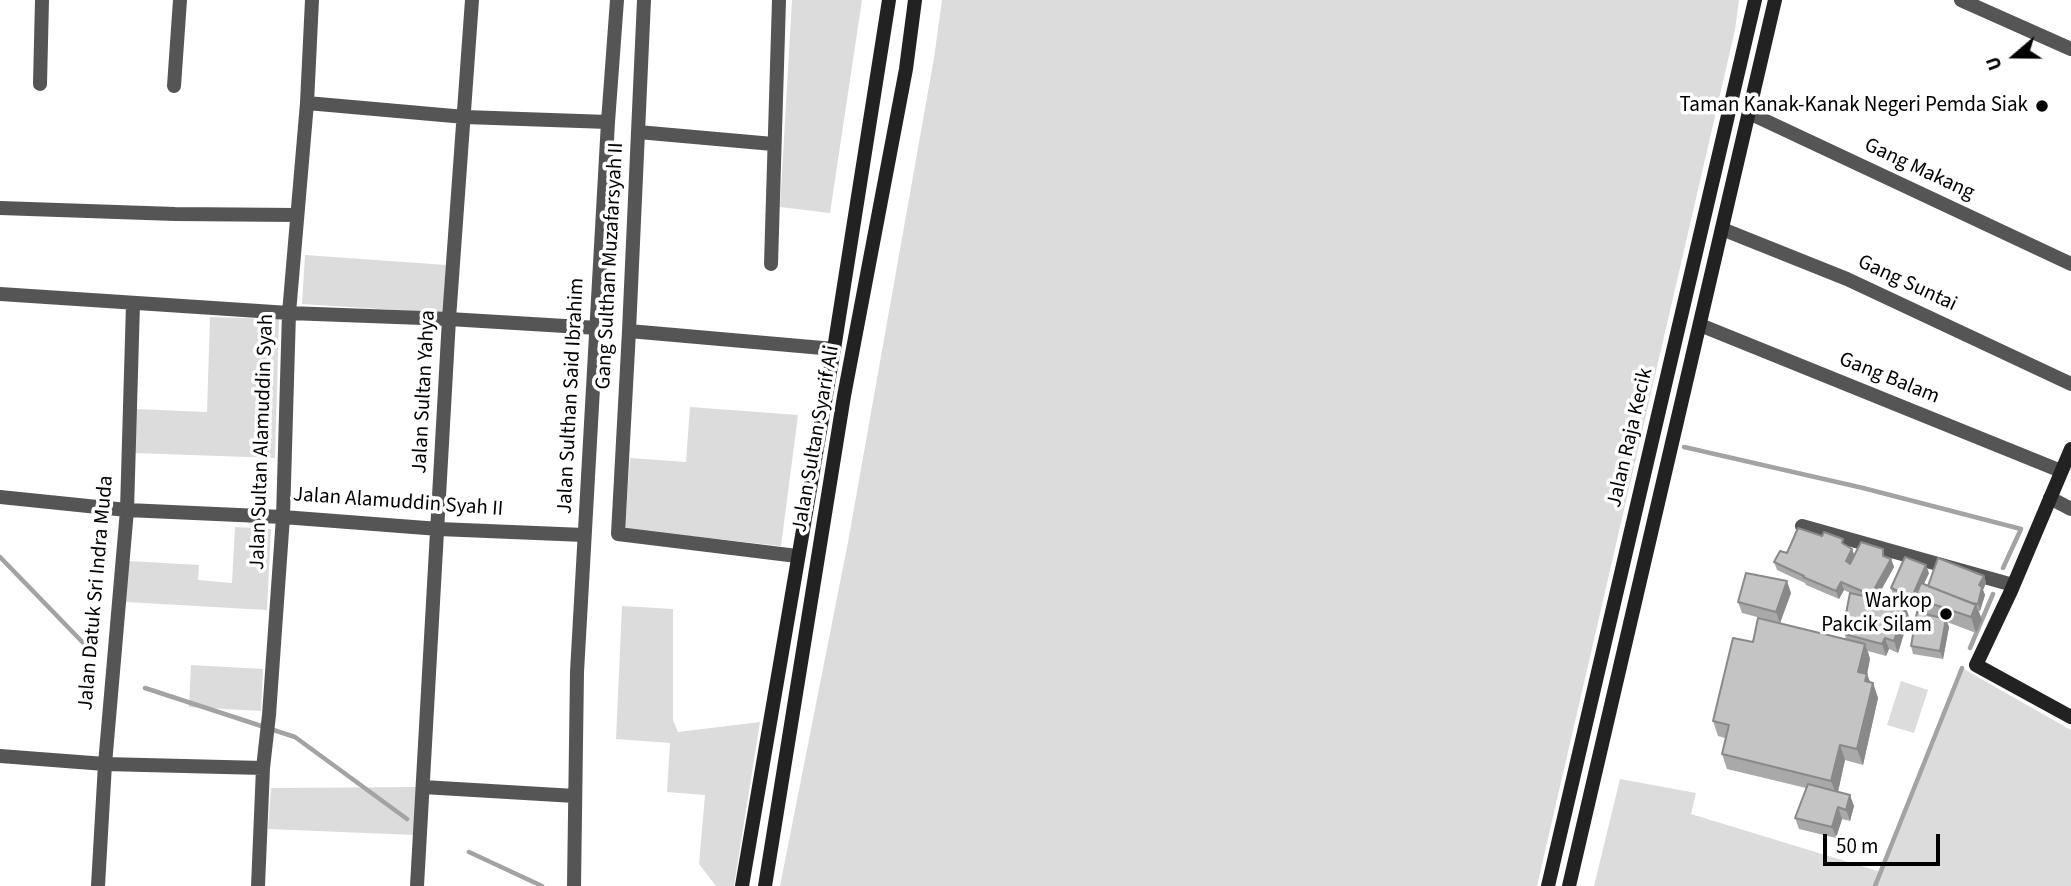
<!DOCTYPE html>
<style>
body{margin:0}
#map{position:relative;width:2071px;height:886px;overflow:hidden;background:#fff;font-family:"Source Sans 3",sans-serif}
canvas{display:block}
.north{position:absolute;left:1980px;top:21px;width:70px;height:70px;-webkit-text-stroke:5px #fff;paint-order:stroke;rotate:250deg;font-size:19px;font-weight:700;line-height:28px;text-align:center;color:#000}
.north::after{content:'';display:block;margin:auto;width:24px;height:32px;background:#000;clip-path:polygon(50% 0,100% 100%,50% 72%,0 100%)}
.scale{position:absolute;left:1823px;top:834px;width:117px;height:32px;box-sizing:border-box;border:4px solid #000;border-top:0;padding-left:9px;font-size:21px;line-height:24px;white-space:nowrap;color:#000;-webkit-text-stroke:5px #fff;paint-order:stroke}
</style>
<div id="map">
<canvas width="2071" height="886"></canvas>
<div class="north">U</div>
<div class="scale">50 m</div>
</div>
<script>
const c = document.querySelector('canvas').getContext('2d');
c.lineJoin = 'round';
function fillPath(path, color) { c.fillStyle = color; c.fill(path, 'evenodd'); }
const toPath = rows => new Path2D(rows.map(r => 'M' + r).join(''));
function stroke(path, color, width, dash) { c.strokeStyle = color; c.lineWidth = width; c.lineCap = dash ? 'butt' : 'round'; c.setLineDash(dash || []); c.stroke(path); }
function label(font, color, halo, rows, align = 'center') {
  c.font = font + ' "Source Sans 3",sans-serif'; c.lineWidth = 7; c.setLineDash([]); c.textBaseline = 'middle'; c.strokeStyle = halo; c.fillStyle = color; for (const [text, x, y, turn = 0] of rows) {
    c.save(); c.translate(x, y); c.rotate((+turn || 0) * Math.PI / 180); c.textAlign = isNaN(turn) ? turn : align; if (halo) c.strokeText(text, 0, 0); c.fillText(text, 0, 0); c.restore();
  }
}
const green = toPath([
 [792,0,862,0,830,213,780,207],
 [942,0,1739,0,1735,30,1537,886,780,886,848,542,934,58],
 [305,255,446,265,443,313,302,304],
 [210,317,279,319,275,458,135,453,136,409,207,412],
 [690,407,798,415,781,546,625,529,630,458,686,462],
 [235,527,271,529,267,610,126,602,128,561,199,565,198,580,232,583],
 [622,606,673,609,673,720,678,732,760,722,734,886,716,886,699,864,705,795,667,792,670,743,616,739],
 [191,665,263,669,261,711,189,707],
 [1962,668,2071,730,2071,886,1594,886,1620,779,1696,793,1691,814,1881,872],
 [1901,681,1928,690,1914,733,1887,725],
 [418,787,415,835,268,829,271,788]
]);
const stream = toPath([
 [1684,447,1863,488,2021,529,2003,568],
 [0,557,93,653],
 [1970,648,1993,594],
 [145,688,295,737,407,819],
 [469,852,542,886],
 [1875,886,1962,668]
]);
const street = toPath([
 [644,0,629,331,618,534,797,556],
 [1961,0,2071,49],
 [40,84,42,0],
 [174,86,180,0],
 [307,103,465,117,608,122],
 [1749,113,2071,264],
 [638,132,773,144],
 [0,208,175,214,297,215],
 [1722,229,1847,279,2071,384],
 [771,264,779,0],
 [0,294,289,313,449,319,598,328],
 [1700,325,2061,471],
 [629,331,834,349],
 [0,497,127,510,283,517,439,529,584,535],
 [2050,498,2071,509],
 [1802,526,2013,585],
 [0,756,105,764,263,768],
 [423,787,575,796],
 [98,886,105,764,127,510,133,304],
 [258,886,263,768,269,715,283,517,289,313,307,103,312,0],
 [417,886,449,319,472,0],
 [574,886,577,672,608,122,617,0]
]);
const secondary = toPath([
 [2071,449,2011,591,1976,665,2071,717],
 [742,886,834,349,889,0],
 [765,886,844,396,906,69,915,0],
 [1548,886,1755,0],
 [1569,886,1775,0]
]);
const wall = toPath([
 [1845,545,1852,549,1854,556,1886,557,1891,559,1894,567,1876,599,1905,605,1909,617,1898,653,1889,649,1886,656,1868,651,1870,659,1867,674,1870,682,1873,683,1878,698,1863,765,1845,760,1838,792,1854,806,1850,821,1842,819,1836,838,1799,829,1795,818,1806,788,1727,769,1722,754,1725,738,1718,736,1713,721,1753,642,1846,639,1843,629,1852,594,1844,590,1839,599,1806,585,1805,583,1777,570,1774,562],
 [1929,573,1924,584,1928,586,1984,576,1986,583,1983,590,1985,595,1980,611,1979,611,1982,620,1976,633,1947,622,1949,627,1943,659,1913,654,1911,646,1921,613,1916,601,1914,605,1893,596,1891,588],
 [1791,593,1780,623,1742,613,1738,602]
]);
const shadedWall = toPath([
 [1852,549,1855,557,1849,568,1846,561],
 [1891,559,1894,567,1874,603,1871,595],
 [1926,565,1929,573,1917,598,1915,598,1916,601,1914,605,1912,597],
 [1984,576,1986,583,1983,590,1985,595,1980,611,1978,604,1979,585],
 [1787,581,1791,593,1780,623,1776,612],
 [1841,582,1844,590,1839,599,1836,591],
 [1905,605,1909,617,1898,653,1894,641],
 [1976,605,1982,620,1976,633,1971,617],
 [1946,619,1949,627,1943,659,1940,651],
 [1885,638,1889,649,1886,656,1882,644],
 [1865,644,1870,659,1867,674,1872,687,1873,683,1878,698,1863,765,1857,749,1858,672],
 [1840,745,1845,760,1837,796,1831,781],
 [1850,795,1854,806,1850,821,1846,810],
 [1838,807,1842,819,1836,838,1832,827]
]);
const building = toPath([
 [1798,528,1822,536,1824,532,1843,539,1842,543,1852,549,1846,561,1850,564,1861,542,1883,549,1883,556,1891,559,1871,595,1841,582,1836,591,1803,577,1804,576,1774,562,1780,551,1787,553,1798,528],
 [1905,557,1926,565,1912,597,1891,588,1905,557],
 [1938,558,1984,576,1979,585,1982,587,1978,604,1972,603,1928,586,1938,558],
 [1746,573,1787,581,1776,612,1738,602,1746,573],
 [1921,583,1976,605,1971,617,1915,598,1921,583],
 [1850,593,1905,605,1894,641,1885,638,1882,644,1848,635,1849,630,1843,629,1850,593],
 [1917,612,1946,619,1940,651,1911,646,1917,612],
 [1758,618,1865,644,1858,672,1867,674,1865,681,1873,683,1857,749,1840,745,1831,781,1722,754,1729,725,1713,721,1733,638,1753,642,1758,618],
 [1808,784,1850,795,1846,810,1838,807,1832,827,1795,818,1808,784]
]);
const markers = [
 [2042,106,7,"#000"],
 [1946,614,7,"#000"]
];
const poiNames = [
 ["Taman Kanak-Kanak Negeri Pemda Siak",2028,106],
 ["Warkop",1932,602],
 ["Pakcik Silam",1932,626]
];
const streetNames = [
 ["Gang Makang",1919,170,25],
 ["Gang Sulthan Muzafarsyah II",611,266,-87],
 ["Gang Suntai",1907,284,25],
 ["Gang Balam",1889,379,22],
 ["Jalan Sultan Yahya",425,392,-87],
 ["Jalan Sulthan Said Ibrahim",572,396,-87],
 ["Jalan Raja Kecik",1631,438,-77],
 ["Jalan Sultan Syarif Ali",817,439,-80],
 ["Jalan Sultan Alamuddin Syah",263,442,-88],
 ["Jalan Alamuddin Syah II",398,503,4],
 ["Jalan Datuk Sri Indra Muda",97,593,-85]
];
fillPath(green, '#dcdcdc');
stroke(stream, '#a3a3a3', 4.5);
stroke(street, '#555', 14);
stroke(secondary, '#222', 14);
fillPath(wall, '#a9a9a9');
fillPath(shadedWall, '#898989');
fillPath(building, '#c4c4c4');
stroke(building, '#898989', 2);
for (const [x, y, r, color] of markers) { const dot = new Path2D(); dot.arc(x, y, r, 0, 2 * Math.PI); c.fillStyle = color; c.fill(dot); stroke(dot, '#fff', 2.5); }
label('21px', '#000', '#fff', poiNames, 'right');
label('21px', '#000', '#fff', streetNames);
</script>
